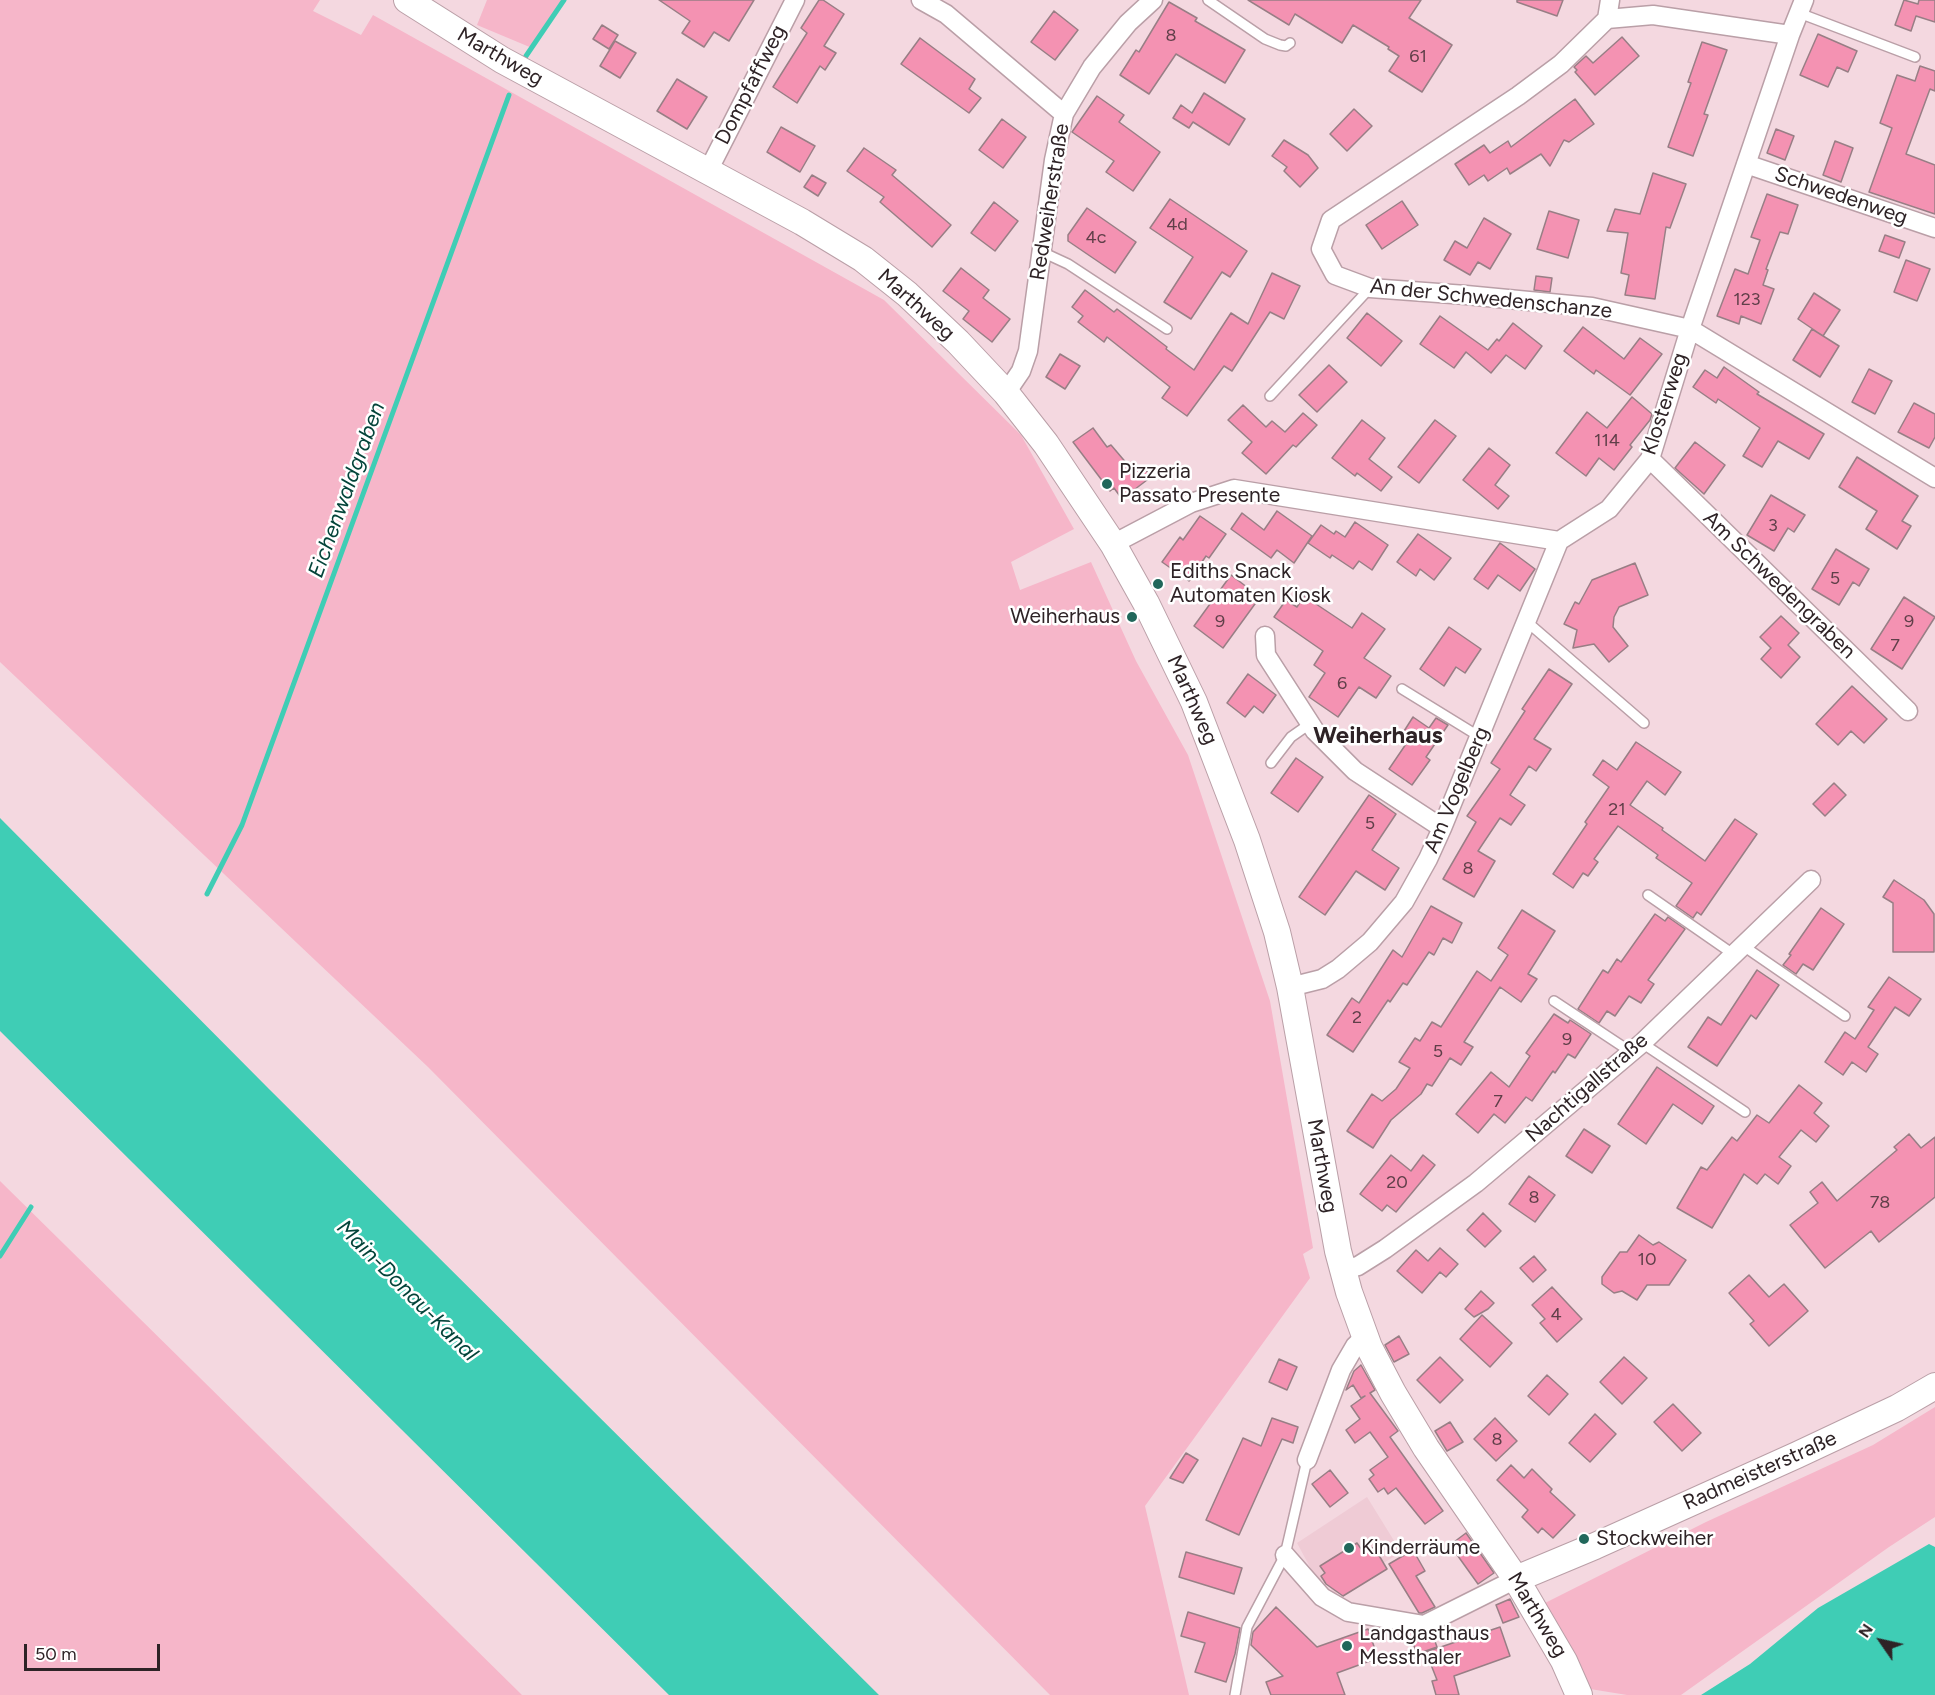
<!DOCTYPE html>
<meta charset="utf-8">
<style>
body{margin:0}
#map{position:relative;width:1935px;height:1695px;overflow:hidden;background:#f4d8e0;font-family:Figtree,sans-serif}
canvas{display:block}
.north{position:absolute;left:1851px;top:1611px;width:60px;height:60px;-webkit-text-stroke:4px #fff;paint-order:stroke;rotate:304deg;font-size:16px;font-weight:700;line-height:24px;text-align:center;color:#2e2326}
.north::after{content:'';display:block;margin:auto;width:21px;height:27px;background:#2e2326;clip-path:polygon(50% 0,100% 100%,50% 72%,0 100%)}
.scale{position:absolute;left:24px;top:1644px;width:136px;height:27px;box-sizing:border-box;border:3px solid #2e2326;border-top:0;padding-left:8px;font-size:18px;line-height:21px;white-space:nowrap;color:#2e2326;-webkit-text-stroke:4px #fff;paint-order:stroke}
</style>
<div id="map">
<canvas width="1935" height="1695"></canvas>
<div class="north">N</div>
<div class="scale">50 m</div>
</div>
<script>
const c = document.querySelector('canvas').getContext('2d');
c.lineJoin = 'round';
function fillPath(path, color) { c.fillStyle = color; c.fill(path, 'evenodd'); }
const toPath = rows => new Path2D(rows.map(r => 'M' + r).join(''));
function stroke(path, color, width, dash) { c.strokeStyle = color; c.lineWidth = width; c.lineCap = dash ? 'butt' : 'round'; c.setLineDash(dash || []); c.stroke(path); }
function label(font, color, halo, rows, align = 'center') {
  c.font = font + ' Figtree,sans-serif'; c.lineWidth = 5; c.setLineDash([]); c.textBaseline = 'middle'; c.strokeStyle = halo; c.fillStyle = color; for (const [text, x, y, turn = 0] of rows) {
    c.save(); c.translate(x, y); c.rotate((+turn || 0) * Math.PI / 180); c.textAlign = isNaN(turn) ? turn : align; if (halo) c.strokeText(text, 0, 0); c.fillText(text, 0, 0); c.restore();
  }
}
const built = toPath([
 [1367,1497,1401,1552,1335,1594,1323,1579,1318,1582,1297,1543]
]);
const green = toPath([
 [0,0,320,0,313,11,361,35,373,15,884,300,1021,435,1074,529,1011,562,1020,590,1091,562,1136,661,1188,755,1270,1001,1313,1248,1303,1254,1310,1278,1145,1506,1189,1695,1050,1695,428,1067,0,662],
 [487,0,565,0,532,48,477,25],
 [0,1181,522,1695,0,1695],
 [1935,1407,1935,1517,1889,1547,1681,1695,1627,1695,1584,1688,1545,1603,1706,1522,1873,1445]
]);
const water = toPath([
 [0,818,269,1089,879,1695,669,1695,0,1031],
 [1929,1544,1935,1547,1935,1695,1701,1695,1750,1664,1818,1608]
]);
const stream = toPath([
 [526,56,564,0],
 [207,894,242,825,509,95],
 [0,1256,31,1207]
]);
const building = toPath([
 [659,0,754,0,729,41,714,32,704,47,682,33,690,21,659,0],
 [819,0,823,0,844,14,824,46,836,53,825,70,820,66,797,103,773,87,807,33,801,28,819,0],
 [1248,0,1421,0,1409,18,1452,45,1422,92,1389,71,1399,56,1388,49,1389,47,1353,25,1342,43,1295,14,1289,25,1248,0],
 [1517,0,1563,0,1557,16,1517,2,1517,0],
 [1904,0,1918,4,1919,0,1935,0,1935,22,1916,16,1911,31,1895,25,1904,0],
 [1169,2,1197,18,1195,21,1245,50,1225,83,1176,54,1149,94,1120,75,1136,50,1139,52,1169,2],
 [1054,11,1078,30,1055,60,1031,42,1054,11],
 [602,25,618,35,609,49,593,39,602,25],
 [1818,34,1857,51,1848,72,1837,67,1828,87,1800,75,1818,34],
 [1622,37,1639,56,1595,95,1575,72,1577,70,1574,67,1586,56,1593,63,1622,37],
 [920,38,975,79,969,89,981,98,969,113,901,64,920,38],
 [615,41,636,53,620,78,600,66,615,41],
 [1702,42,1727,50,1704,114,1708,115,1693,156,1668,147,1691,83,1688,82,1702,42],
 [1920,66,1935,71,1935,91,1930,89,1906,154,1935,165,1935,214,1869,192,1892,128,1880,123,1897,75,1915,81,1920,66],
 [677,79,707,97,687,129,657,111,677,79],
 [1204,93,1245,119,1229,145,1193,122,1189,128,1173,118,1181,105,1192,113,1204,93],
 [1097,96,1124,115,1119,122,1160,152,1133,191,1106,172,1114,161,1072,132,1097,96],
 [1575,99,1594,124,1569,142,1564,140,1550,166,1541,154,1510,174,1507,168,1488,181,1484,175,1469,185,1455,164,1484,145,1490,153,1508,141,1511,147,1575,99],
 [1354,109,1372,126,1347,151,1330,134,1354,109],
 [1002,119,1026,137,1003,168,979,150,1002,119],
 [781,127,815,146,800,172,767,152,781,127],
 [1776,129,1794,136,1785,160,1767,153,1776,129],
 [1284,140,1308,155,1318,168,1300,187,1284,171,1287,167,1272,156,1284,140],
 [1835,141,1853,148,1841,182,1823,175,1835,141],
 [864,148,896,170,892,175,951,225,932,247,880,202,884,197,847,171,864,148],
 [1653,173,1686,184,1670,228,1666,227,1655,299,1625,295,1629,275,1621,273,1628,233,1607,231,1615,209,1640,214,1653,173],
 [812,175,826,183,818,196,804,187,812,175],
 [1767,194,1798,205,1788,234,1780,232,1766,269,1768,270,1763,285,1774,289,1761,324,1741,316,1739,324,1717,316,1735,269,1748,274,1760,240,1751,237,1767,194],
 [1170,199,1247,251,1230,277,1222,272,1191,319,1164,302,1193,257,1150,228,1170,199],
 [1402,201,1418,225,1382,249,1366,225,1402,201],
 [994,202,1018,221,995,251,971,233,994,202],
 [1087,208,1136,242,1115,273,1068,241,1068,235,1087,208],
 [1549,211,1579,220,1568,258,1537,249,1549,211],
 [1484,218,1511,234,1490,269,1478,262,1470,275,1444,260,1455,241,1467,248,1484,218],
 [1885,235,1905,242,1899,258,1879,251,1885,235],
 [1906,260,1930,269,1917,301,1894,292,1906,260],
 [961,268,989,290,983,298,1010,319,992,342,963,319,969,311,943,291,961,268],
 [1272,273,1300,286,1284,319,1270,312,1232,371,1224,366,1187,416,1162,398,1170,387,1107,337,1104,342,1078,322,1083,316,1072,307,1085,290,1114,312,1117,309,1167,347,1166,349,1194,370,1231,313,1248,324,1272,273],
 [1536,276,1552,278,1550,292,1534,290,1536,276],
 [1814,293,1840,310,1823,336,1798,319,1814,293],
 [1367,313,1402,341,1381,366,1347,338,1367,313],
 [1440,316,1488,350,1497,339,1499,341,1513,323,1542,346,1525,369,1506,355,1491,373,1466,352,1454,368,1420,344,1440,316],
 [1583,327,1624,359,1640,338,1662,354,1630,395,1596,370,1594,374,1564,351,1583,327],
 [1812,329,1839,346,1820,377,1793,360,1812,329],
 [1060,354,1080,366,1065,389,1046,377,1060,354],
 [1329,365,1347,382,1317,412,1299,395,1329,365],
 [1724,367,1759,392,1757,394,1824,434,1809,459,1778,441,1762,467,1743,456,1760,428,1718,399,1716,403,1693,387,1705,370,1717,378,1724,367],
 [1869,369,1892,381,1875,414,1852,402,1869,369],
 [1632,397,1652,414,1650,420,1630,445,1632,447,1614,470,1599,458,1586,476,1556,453,1587,412,1607,428,1632,397],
 [1914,403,1935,414,1935,437,1929,448,1898,432,1914,403],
 [1243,405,1266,427,1272,421,1285,432,1303,413,1317,425,1296,447,1293,445,1266,474,1242,453,1252,442,1228,420,1243,405],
 [1362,420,1385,438,1369,459,1392,477,1381,491,1357,473,1355,476,1332,458,1362,420],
 [1435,420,1456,436,1419,483,1398,467,1435,420],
 [1093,428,1107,447,1111,445,1134,472,1143,466,1151,477,1122,499,1114,488,1110,491,1073,442,1093,428],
 [1695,442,1725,465,1704,494,1675,468,1695,442],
 [1489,448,1510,465,1495,485,1509,496,1498,509,1463,480,1489,448],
 [1857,457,1918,496,1902,521,1911,526,1897,549,1866,529,1877,511,1839,487,1857,457],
 [1771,495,1805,515,1794,532,1788,528,1774,551,1747,535,1771,495],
 [1277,511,1312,536,1294,563,1277,550,1271,558,1231,529,1242,513,1264,530,1277,511],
 [1200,516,1226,534,1209,558,1206,556,1189,581,1162,562,1180,537,1183,540,1200,516],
 [1355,522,1388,545,1372,570,1359,561,1353,569,1332,555,1330,558,1308,543,1321,525,1334,534,1336,531,1345,537,1355,522],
 [1418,534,1451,558,1434,580,1420,569,1416,576,1397,562,1418,534],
 [1500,543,1535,569,1520,591,1498,575,1488,589,1474,579,1500,543],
 [1836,549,1869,569,1859,586,1853,582,1839,605,1812,589,1836,549],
 [1635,563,1648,595,1619,607,1614,617,1613,627,1628,646,1609,662,1594,644,1573,648,1577,630,1564,624,1575,602,1579,604,1592,580,1635,563],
 [1231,575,1260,597,1223,648,1194,626,1231,575],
 [1304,596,1352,628,1362,613,1385,629,1364,658,1391,676,1376,698,1359,687,1338,717,1309,697,1325,673,1314,665,1323,651,1274,617,1286,600,1297,607,1304,596],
 [1904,597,1935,617,1902,669,1871,649,1904,597],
 [1781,616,1799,633,1788,645,1800,657,1781,678,1761,659,1771,648,1760,637,1781,616],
 [1449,627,1481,649,1465,673,1456,667,1444,686,1420,669,1449,627],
 [1549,669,1572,684,1534,739,1551,749,1536,771,1529,766,1510,795,1525,805,1511,825,1500,818,1478,851,1495,861,1474,897,1443,879,1476,822,1467,816,1500,769,1491,763,1525,711,1522,709,1549,669],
 [1248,674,1276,695,1263,713,1254,706,1245,717,1227,703,1248,674],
 [1852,686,1887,719,1864,743,1851,731,1838,745,1816,724,1852,686],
 [1413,717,1429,728,1436,718,1448,725,1426,757,1430,760,1412,785,1389,769,1406,744,1399,739,1413,717],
 [1636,742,1681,772,1665,795,1647,781,1630,805,1663,828,1662,830,1705,861,1735,819,1757,834,1701,915,1697,912,1693,918,1676,906,1692,883,1656,858,1658,855,1618,826,1594,859,1598,862,1588,876,1583,873,1573,888,1553,874,1587,824,1585,822,1609,787,1593,775,1603,760,1617,770,1636,742],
 [1296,758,1323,777,1298,812,1271,793,1296,758],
 [1834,783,1846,795,1825,816,1813,804,1834,783],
 [1369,795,1396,814,1372,850,1399,868,1385,890,1356,871,1325,915,1299,897,1369,795],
 [1894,880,1924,900,1934,914,1934,952,1893,952,1893,903,1883,897,1894,880],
 [1431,906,1462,923,1452,943,1443,938,1434,955,1429,952,1407,985,1403,983,1390,1002,1388,1000,1353,1052,1327,1035,1352,998,1359,1003,1393,950,1402,957,1431,906],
 [1821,908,1844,924,1813,970,1803,964,1796,974,1783,965,1791,955,1789,954,1821,908],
 [1522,910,1555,931,1528,974,1537,979,1521,1002,1500,987,1464,1042,1473,1047,1461,1065,1450,1058,1432,1086,1427,1084,1421,1094,1391,1120,1373,1148,1347,1131,1372,1094,1382,1101,1396,1089,1410,1068,1399,1062,1415,1038,1420,1041,1432,1022,1441,1027,1477,971,1491,981,1508,955,1498,948,1522,910],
 [1655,914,1665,921,1668,917,1685,929,1648,980,1654,984,1641,1003,1629,996,1615,1016,1607,1011,1599,1023,1578,1009,1603,970,1608,973,1617,959,1621,962,1655,914],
 [1757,970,1779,985,1756,1019,1751,1015,1717,1066,1688,1047,1708,1017,1721,1025,1757,970],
 [1889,977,1921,999,1909,1016,1895,1007,1868,1047,1878,1054,1866,1072,1852,1062,1843,1075,1825,1062,1845,1032,1855,1039,1874,1010,1868,1007,1889,977],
 [1554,1014,1568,1023,1570,1020,1591,1034,1575,1058,1568,1054,1555,1073,1553,1071,1532,1101,1526,1097,1505,1123,1494,1114,1478,1133,1456,1114,1491,1072,1509,1087,1530,1056,1526,1053,1554,1014],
 [1657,1067,1714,1106,1702,1124,1673,1104,1646,1144,1618,1124,1657,1067],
 [1799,1085,1822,1103,1814,1113,1829,1126,1816,1142,1801,1130,1779,1157,1791,1166,1778,1184,1765,1174,1757,1184,1744,1174,1712,1228,1677,1208,1701,1167,1707,1170,1732,1137,1737,1141,1757,1115,1769,1123,1799,1085],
 [1584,1129,1610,1146,1592,1173,1566,1156,1584,1129],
 [1909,1134,1921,1148,1935,1137,1935,1197,1879,1242,1871,1231,1825,1268,1790,1225,1818,1203,1810,1192,1822,1182,1837,1201,1897,1150,1894,1147,1909,1134],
 [1391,1155,1411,1171,1423,1155,1435,1165,1396,1212,1387,1205,1382,1211,1360,1194,1391,1155],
 [1529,1176,1555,1195,1535,1222,1509,1204,1529,1176],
 [1483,1213,1501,1231,1485,1247,1467,1230,1483,1213],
 [1639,1235,1653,1245,1659,1242,1686,1260,1669,1285,1647,1285,1637,1300,1622,1291,1614,1293,1602,1284,1602,1277,1620,1252,1627,1252,1639,1235],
 [1440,1248,1458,1264,1446,1277,1440,1272,1422,1293,1397,1271,1416,1250,1428,1261,1440,1248],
 [1534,1256,1546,1270,1533,1282,1520,1268,1534,1256],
 [1749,1275,1769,1297,1784,1284,1808,1311,1769,1346,1750,1324,1754,1321,1729,1293,1749,1275],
 [1552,1287,1582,1319,1557,1342,1540,1323,1545,1319,1532,1305,1552,1287],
 [1481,1291,1494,1303,1488,1309,1474,1317,1465,1309,1481,1291],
 [1482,1315,1512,1343,1490,1367,1460,1339,1482,1315],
 [1399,1336,1409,1354,1394,1362,1385,1345,1399,1336],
 [1440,1357,1463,1380,1440,1403,1417,1380,1440,1357],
 [1624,1357,1647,1378,1622,1404,1600,1382,1624,1357],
 [1279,1359,1297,1367,1287,1390,1269,1382,1279,1359],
 [1361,1365,1375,1390,1370,1393,1398,1431,1390,1437,1443,1511,1425,1524,1396,1488,1388,1494,1384,1488,1378,1492,1369,1479,1374,1475,1370,1470,1388,1457,1370,1432,1355,1443,1346,1430,1360,1419,1351,1406,1365,1396,1361,1398,1353,1385,1346,1390,1354,1371,1361,1365],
 [1547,1375,1568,1394,1549,1415,1528,1396,1547,1375],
 [1673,1404,1701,1433,1682,1451,1654,1422,1673,1404],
 [1595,1414,1616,1434,1590,1462,1569,1443,1595,1414],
 [1272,1418,1298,1427,1293,1443,1282,1439,1239,1535,1206,1520,1243,1438,1261,1446,1272,1418],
 [1495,1418,1517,1441,1496,1461,1474,1439,1495,1418],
 [1450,1422,1463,1442,1447,1451,1435,1431,1450,1422],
 [1186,1453,1198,1460,1183,1483,1170,1478,1186,1453],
 [1511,1465,1524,1478,1532,1469,1552,1489,1550,1492,1575,1515,1553,1538,1542,1528,1538,1533,1522,1517,1528,1510,1497,1480,1511,1465],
 [1330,1470,1348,1493,1330,1507,1312,1484,1330,1470],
 [1466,1533,1494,1573,1478,1584,1450,1545,1466,1533],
 [1357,1543,1364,1553,1374,1547,1387,1569,1343,1596,1326,1584,1321,1576,1325,1573,1320,1566,1357,1543],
 [1413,1550,1425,1571,1416,1576,1435,1607,1422,1613,1419,1613,1389,1564,1413,1550],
 [1186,1552,1242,1568,1234,1594,1179,1577,1186,1552],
 [1510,1599,1519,1617,1503,1623,1496,1605,1510,1599],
 [1276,1607,1317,1647,1368,1629,1378,1658,1337,1673,1345,1695,1271,1695,1266,1682,1283,1676,1251,1645,1253,1632,1276,1607],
 [1188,1612,1240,1628,1235,1654,1226,1682,1195,1672,1205,1643,1181,1636,1188,1612],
 [1500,1627,1510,1656,1454,1676,1459,1695,1436,1695,1432,1681,1437,1680,1426,1652,1500,1627],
 [1432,1633,1437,1647,1417,1654,1412,1640,1432,1633]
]);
const lane = toPath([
 [1208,0,1265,39,1280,45,1286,46,1290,43],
 [1799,13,1915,57],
 [1042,252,1068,264,1167,329],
 [1270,396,1370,288],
 [1526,621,1644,723],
 [1402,689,1480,737],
 [1271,763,1291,737,1311,723],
 [1648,895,1733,954],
 [1742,945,1845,1016],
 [1554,1001,1631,1052],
 [1642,1043,1745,1112],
 [1235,1695,1247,1627,1285,1555,1307,1460]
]);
const street = toPath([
 [921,0,946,14,1064,114],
 [1607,19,1610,0],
 [1790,35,1653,15,1607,19,1561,64,1518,96,1331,220,1321,249,1335,275,1370,288,1466,295,1592,307,1690,329,1935,478],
 [1746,164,1935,228],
 [708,171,795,0],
 [1006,393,1021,371,1028,351,1054,160,1064,114,1092,67,1128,23,1153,0],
 [1650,459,1908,711],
 [1113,544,1191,503,1234,489,1559,541,1609,509,1650,459,1690,329,1790,35,1804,0],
 [1265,636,1266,655,1315,731,1355,771,1442,828],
 [1290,987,1322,979,1338,969,1370,942,1404,902,1428,859,1442,828,1559,541],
 [1343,1270,1358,1266,1385,1249,1476,1183,1642,1043,1811,880],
 [1307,1460,1341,1370,1355,1346,1365,1336],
 [1285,1555,1322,1597,1348,1612,1424,1625,1516,1579]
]);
const secondary = toPath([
 [407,0,502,60,802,222,863,259,907,294,958,342,1006,393,1046,444,1113,544,1146,603,1194,702,1247,840,1277,932,1290,987,1338,1251,1349,1292,1369,1347,1393,1393,1426,1448,1516,1579,1564,1661,1579,1695],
 [1516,1579,1595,1546,1797,1455,1897,1408,1935,1386]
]);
const markers = [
 [1107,484,6,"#21675b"],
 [1158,584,6,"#21675b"],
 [1132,617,6,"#21675b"],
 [1584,1539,6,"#21675b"],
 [1349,1548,6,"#21675b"],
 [1347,1646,6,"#21675b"]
];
const numberNames = [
 ["8",1171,36],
 ["61",1418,57],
 ["4d",1177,225],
 ["4c",1096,238],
 ["123",1747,300],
 ["114",1607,441],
 ["3",1773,526],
 ["5",1835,579],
 ["9",1220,622],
 ["9",1909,622],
 ["7",1895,646],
 ["6",1342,684],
 ["21",1617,810],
 ["5",1370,824],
 ["8",1468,869],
 ["2",1357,1018],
 ["9",1567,1040],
 ["5",1438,1052],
 ["7",1498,1102],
 ["20",1397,1183],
 ["8",1534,1198],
 ["78",1880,1203],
 ["10",1647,1260],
 ["4",1556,1315],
 ["8",1497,1440]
];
const streetNames = [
 ["Marthweg",500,57,30],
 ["Dompfaffweg",751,85,-63],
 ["Schwedenweg",1841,196,19],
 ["Redweiherstraße",1050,202,-81],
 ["An der Schwedenschanze",1491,299,6],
 ["Marthweg",916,305,42],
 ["Klosterweg",1665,404,-72],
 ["Am Schwedengraben",1779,585,44],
 ["Marthweg",1192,700,66],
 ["Am Vogelberg",1457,790,-67],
 ["Nachtigallstraße",1587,1088,-41],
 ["Marthweg",1322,1166,80],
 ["Radmeisterstraße",1760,1471,-24],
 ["Marthweg",1537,1615,59]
];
const poiNames = [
 ["Pizzeria",1119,472],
 ["Passato Presente",1119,496],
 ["Ediths Snack",1170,572],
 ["Automaten Kiosk",1170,596],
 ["Weiherhaus",1120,617,"right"],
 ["Stockweiher",1596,1539],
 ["Kinderräume",1361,1548],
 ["Landgasthaus",1359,1634],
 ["Messthaler",1359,1658]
];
const waterNames = [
 ["Eichenwaldgraben",347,490,-70],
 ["Main-Donau-Kanal",407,1291,45]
];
const quarterNames = [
 ["Weiherhaus",1378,736]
];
fillPath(built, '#efcbd5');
fillPath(green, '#f6b6c9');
fillPath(water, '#3fcdb5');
stroke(stream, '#3fcdb5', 5);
fillPath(building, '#f492b2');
stroke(building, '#987e85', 1.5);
stroke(lane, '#ba9fa7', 12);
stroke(street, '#ba9fa7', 21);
stroke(secondary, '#ba9fa7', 28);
stroke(lane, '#fff', 9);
stroke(street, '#fff', 18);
stroke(secondary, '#fff', 26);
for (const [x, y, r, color] of markers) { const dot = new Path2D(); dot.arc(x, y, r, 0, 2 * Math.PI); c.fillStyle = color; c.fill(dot); stroke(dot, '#fff', 2); }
label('18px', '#603f49', null, numberNames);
label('21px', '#2e2326', '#fff', streetNames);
label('21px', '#2e2326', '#fff', poiNames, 'left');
label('italic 22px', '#04443a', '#fff', waterNames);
label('bold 24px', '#2e2326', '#fff', quarterNames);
</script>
